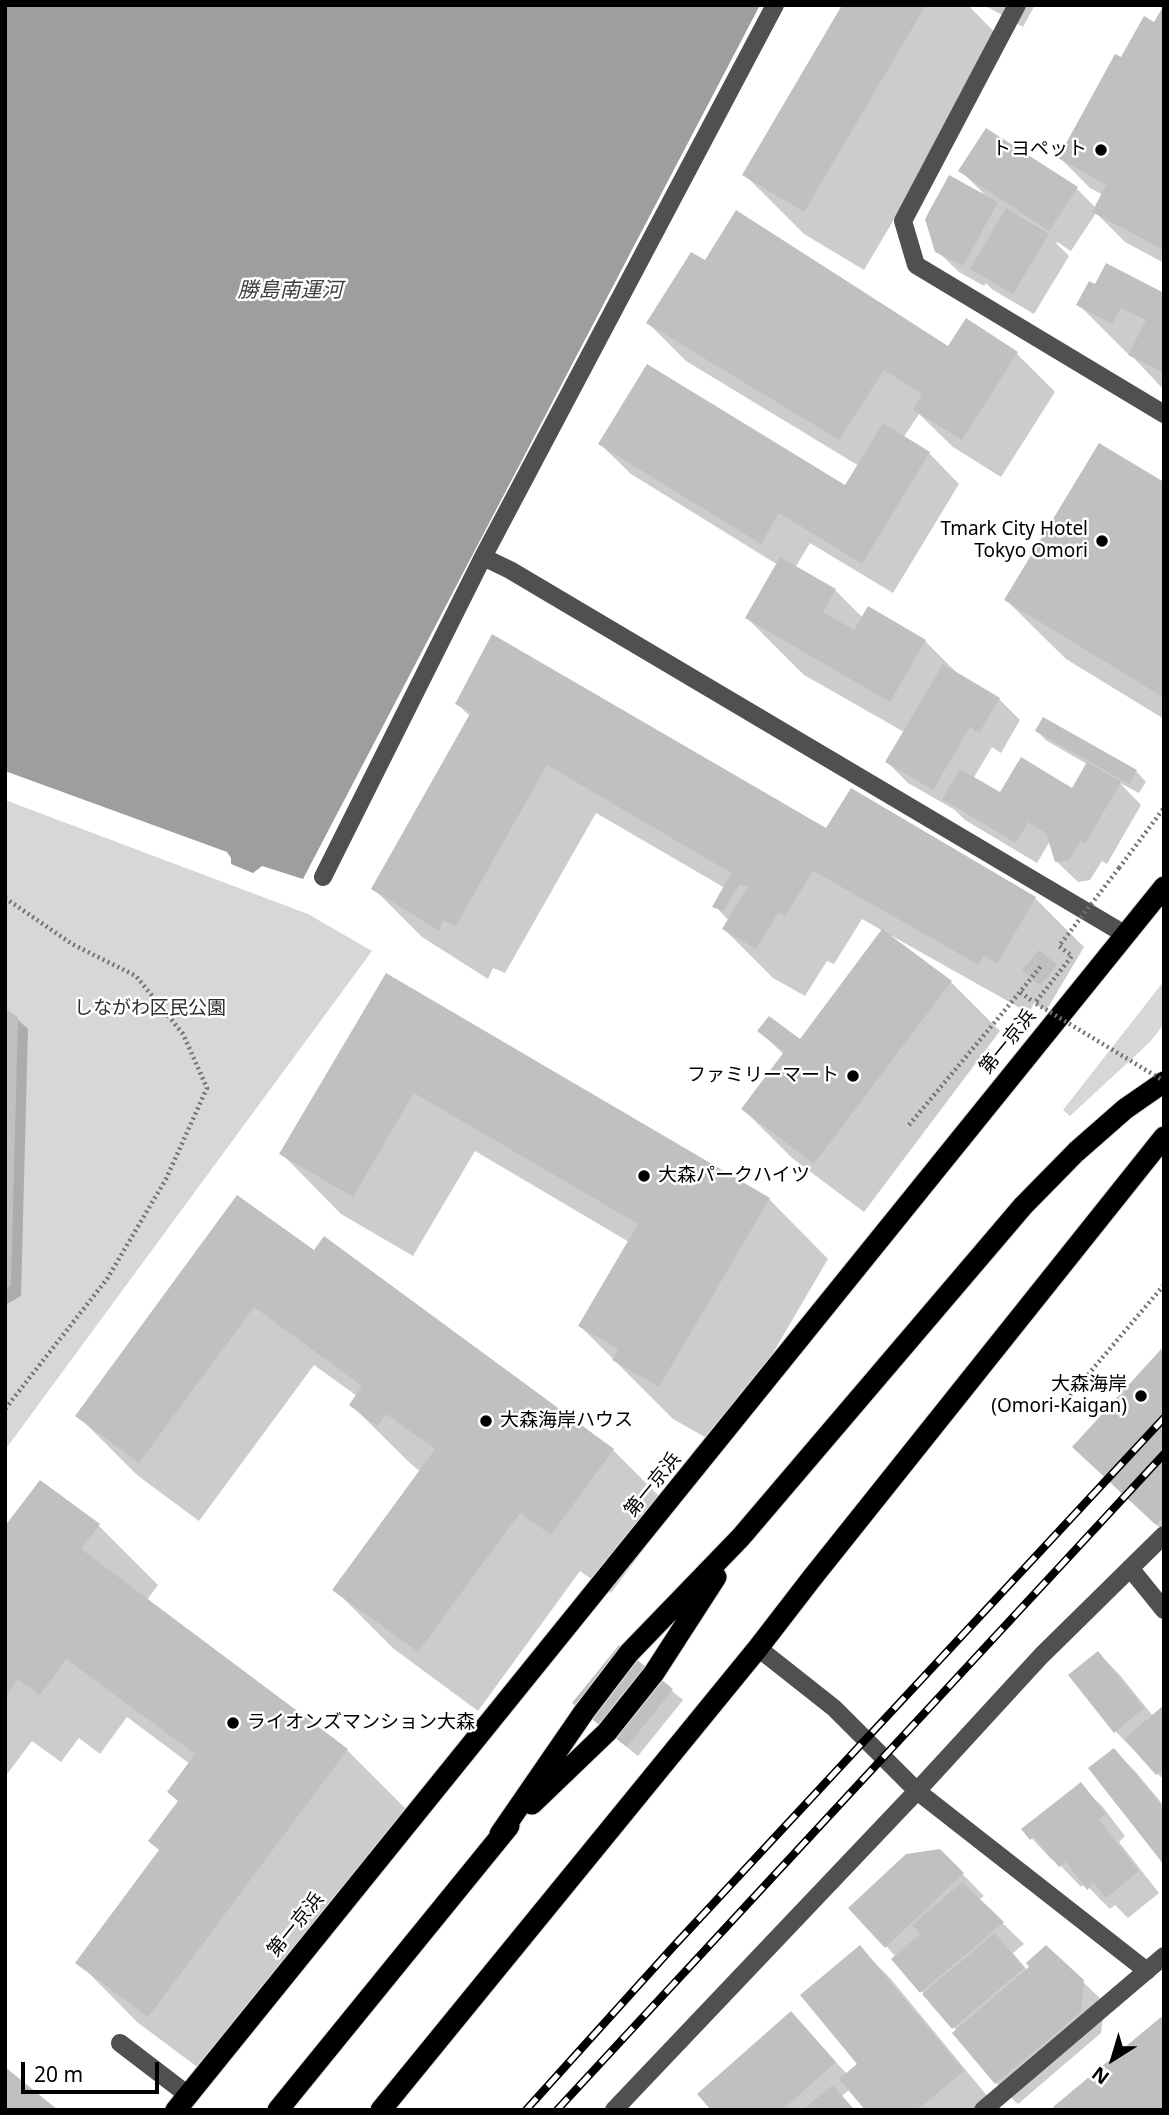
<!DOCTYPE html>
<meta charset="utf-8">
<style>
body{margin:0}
#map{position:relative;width:1169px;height:2115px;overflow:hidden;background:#fff;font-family:"Noto Sans",sans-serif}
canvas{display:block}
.frame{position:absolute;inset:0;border:7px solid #000;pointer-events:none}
.north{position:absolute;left:1078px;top:2024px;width:70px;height:70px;-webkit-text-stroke:5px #fff;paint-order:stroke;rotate:217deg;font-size:19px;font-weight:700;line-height:28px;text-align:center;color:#000}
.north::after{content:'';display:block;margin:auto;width:24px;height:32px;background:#000;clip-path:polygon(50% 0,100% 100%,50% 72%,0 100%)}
.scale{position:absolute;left:21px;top:2062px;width:138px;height:32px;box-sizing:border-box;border:4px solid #000;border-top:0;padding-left:9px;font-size:21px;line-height:24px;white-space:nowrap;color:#000;-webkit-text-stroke:5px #fff;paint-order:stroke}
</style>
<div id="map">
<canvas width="1169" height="2115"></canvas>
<div class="frame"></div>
<div class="north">N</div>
<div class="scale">20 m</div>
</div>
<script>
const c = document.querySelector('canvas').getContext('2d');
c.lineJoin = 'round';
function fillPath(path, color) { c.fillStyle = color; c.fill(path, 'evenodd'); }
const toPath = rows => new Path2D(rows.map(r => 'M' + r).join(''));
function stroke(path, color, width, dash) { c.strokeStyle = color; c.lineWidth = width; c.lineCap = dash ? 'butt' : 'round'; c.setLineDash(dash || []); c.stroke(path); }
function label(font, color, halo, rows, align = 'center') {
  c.font = font + ' "Noto Sans","Noto Sans JP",sans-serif'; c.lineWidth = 5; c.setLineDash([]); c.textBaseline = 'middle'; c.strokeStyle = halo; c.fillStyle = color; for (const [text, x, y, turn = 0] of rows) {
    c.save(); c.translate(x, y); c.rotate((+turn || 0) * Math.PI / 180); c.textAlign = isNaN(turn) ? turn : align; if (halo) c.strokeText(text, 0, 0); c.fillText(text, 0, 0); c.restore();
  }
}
const green = toPath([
 [5,800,308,914,372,951,5,1450],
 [1164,981,1164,1024,1150,1042,1070,1116,1063,1110]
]);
const water = toPath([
 [5,5,760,5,303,879,262,866,253,873,231,864,231,858,227,852,5,771]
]);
const shadow = toPath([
 [844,5,968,5,1001,39,864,270,804,234,744,174],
 [984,5,1035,5,1023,27],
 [1164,7,1164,263,1125,242,1096,213,1071,251,1057,242,1056,243,1069,256,1034,314,993,290,986,283,984,286,959,272,937,251,986,196,961,171,1077,189,1096,208,1103,195,1090,188,1060,158,1122,60,1155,24],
 [705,263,948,349,966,321,1017,354,1055,392,1001,477,953,447,919,414,903,438,929,453,959,484,893,593,810,543,795,568,835,590,863,618,925,641,960,676,999,699,1020,720,1001,753,992,747,973,779,1000,794,1072,790,1087,764,1047,741,1037,731,1136,771,1146,782,1139,793,1120,783,1141,805,1107,864,1102,861,1090,880,1078,882,1056,861,1050,841,1037,863,965,820,955,810,908,783,887,762,904,732,804,675,747,618,778,565,631,474,600,444,846,488,859,466,686,361,648,323],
 [1096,286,1164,295,1164,390,1132,356,1127,353,1078,304],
 [1164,484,1164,719,1066,659,1006,600],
 [457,704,827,831,1035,898,1084,947,1046,1011,1034,1003,1029,1013,892,936,891,938,951,982,1000,1031,864,1212,792,1158,743,1109,784,1055,760,1031,800,1042,883,931,862,919,834,964,827,961,805,996,773,978,724,929,729,921,715,906,725,888,596,813,505,973,493,968,488,979,422,937,373,888,470,716],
 [387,975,769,1199,828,1259,719,1445,673,1419,580,1326,629,1242,475,1151,413,1256,341,1214,282,1154],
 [5,1011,17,1019,28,1029,21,1296,5,1305],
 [314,1253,613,1450,673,1510,611,1593,580,1571,478,1711,394,1649,334,1589,421,1472,411,1464,351,1405,357,1396,314,1365,199,1521,137,1475,78,1416],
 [1164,1349,1164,1532,1113,1485],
 [41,1482,99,1526,158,1585,147,1600,347,1750,407,1810,208,2075,137,2022,78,1962,161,1851,179,1802,190,1764,127,1717,100,1754,79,1738,61,1762,32,1741,5,1777,5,1529],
 [619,1647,683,1700,638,1756,584,1713],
 [1098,1653,1119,1674,1153,1716,1164,1707,1164,1780,1115,1731],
 [1114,1750,1135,1771,1164,1806,1164,1862],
 [1080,1785,1102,1806,1125,1836,1119,1842,1159,1893,1128,1918,1115,1905,1110,1909,1085,1884,1081,1887,1054,1859,1052,1860,1023,1829],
 [940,1851,984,1896,979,1900,1024,1944,1013,1953,1028,1971,1083,1982,1105,2003,1101,2033,1018,2104,996,2083,954,2034,957,2031,894,1959,896,1957,886,1946],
 [860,1948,890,1978,993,2103,984,2110,867,2110,850,2089,842,2096,855,2110,713,2110,791,2014,847,2074,860,2064]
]);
const building = toPath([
 [842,5,926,5,804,212,742,175],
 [1164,5,1164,250,1092,212,1106,185,1058,158,1115,54,1121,57,1144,16,1154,22],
 [986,128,1078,187,1049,231,958,171],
 [949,175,998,202,963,266,935,252,925,219],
 [1006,208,1049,234,1013,294,970,269],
 [736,210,948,346,966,318,1018,352,962,440,913,410,922,394,884,370,839,440,646,323,691,252,705,260],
 [1106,263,1164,293,1164,373,1128,355,1146,320,1121,308,1112,324,1076,305,1089,281,1095,284],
 [647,364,845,485,883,423,930,452,862,564,779,513,761,544,598,444],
 [1099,443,1164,482,1164,692,1161,696,1004,600],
 [780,557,836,589,823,612,854,630,868,606,926,640,890,702,745,618],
 [492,634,826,828,851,788,1036,897,997,964,984,955,979,965,813,871,785,916,778,913,756,949,722,929,748,886,739,885,723,911,712,907,731,873,547,765,456,926,443,920,439,931,371,889,471,712,455,704],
 [943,664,1000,698,979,733,970,727,933,790,885,762],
 [1043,717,1137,770,1129,784,1035,731],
 [1021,757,1072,788,1087,762,1121,782,1085,844,1081,841,1069,860,1055,862,1046,833,1028,822,1016,843,942,799,960,769,1000,792],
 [882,929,952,981,814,1164,741,1109,784,1052,757,1031,769,1016,800,1039],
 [1039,950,1057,965,1040,986,1022,970],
 [386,973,770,1198,659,1387,612,1360,618,1349,578,1326,638,1224,414,1093,353,1197,279,1154],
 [5,1009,18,1017,11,1285,5,1289],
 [237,1195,314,1250,324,1236,614,1449,551,1535,520,1513,418,1652,332,1590,435,1449,386,1414,377,1426,349,1405,362,1386,254,1307,139,1463,75,1416],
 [1164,1346,1164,1517,1156,1525,1072,1447],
 [40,1480,100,1524,81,1549,348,1749,148,2017,75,1963,159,1850,148,1841,178,1801,167,1792,195,1754,66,1659,40,1695,18,1679,5,1697,5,1526],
 [619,1645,673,1689,627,1747,572,1703],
 [1098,1651,1144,1708,1114,1733,1068,1675],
 [1164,1705,1164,1768,1156,1775,1124,1739],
 [1114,1748,1164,1808,1164,1865,1088,1768],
 [1081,1782,1106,1814,1099,1820,1139,1871,1106,1898,1094,1883,1087,1890,1066,1862,1059,1867,1034,1837,1030,1840,1021,1829],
 [940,1849,964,1873,885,1948,848,1908,906,1854],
 [962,1882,1004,1922,920,1993,891,1959,920,1934,912,1925],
 [995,1933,1024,1968,952,2029,922,1994],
 [860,1945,964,2071,917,2110,865,2110,839,2079,857,2064,800,1995],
 [1046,1945,1084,1980,1081,2012,995,2084,952,2033,1029,1967,1026,1963],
 [791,2011,836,2062,782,2110,711,2110,697,2094],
 [1161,2017,1164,2020,1164,2110,1055,2110,1053,2107],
 [5,2067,58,2110,5,2110],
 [833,2085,854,2110,802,2110]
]);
const path = toPath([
 [1119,868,1164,808],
 [5,898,72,944,136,976,183,1034,207,1088,166,1179,107,1279,5,1409],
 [1031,1000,1020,992,1041,966],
 [909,1125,1020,992],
 [1063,1404,1164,1285]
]);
const minor = toPath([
 [1017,5,903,221,916,265,1164,414],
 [483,557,510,570,1126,935],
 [323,877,483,557,775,5],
 [1130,1568,1164,1610],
 [758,1648,834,1708,917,1791,1147,1971],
 [120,2043,188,2095],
 [614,2110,917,1791,1041,1656,1164,1535],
 [983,2110,1164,1956]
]);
const highway = toPath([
 [532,1804,607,1732,654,1673,716,1577],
 [500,1834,584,1712,629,1653,741,1537,1023,1206,1076,1152,1125,1109,1164,1082],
 [176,2110,1164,887],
 [278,2110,509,1826],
 [381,2110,758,1648,812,1578,1164,1137]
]);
const rail = toPath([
 [526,2110,672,1948,1164,1418],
 [557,2110,1164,1454]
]);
const pathBridge = toPath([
 [1119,868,1059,946,1072,956,1035,1003,1164,1081]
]);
const markers = [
 [1101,150,7,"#000"],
 [1102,541,7,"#000"],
 [853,1076,7,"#000"],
 [644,1176,7,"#000"],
 [1141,1396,7,"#000"],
 [486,1421,7,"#000"],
 [233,1723,7,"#000"]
];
const poiNames = [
 ["トヨペット",1087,150],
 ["Tmark City Hotel",1088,530],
 ["Tokyo Omori",1088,552],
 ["ファミリーマート",839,1076],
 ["大森パークハイツ",658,1176,"left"],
 ["大森海岸",1127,1385],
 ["(Omori-Kaigan)",1127,1407],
 ["大森海岸ハウス",500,1421,"left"],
 ["ライオンズマンション大森",247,1723,"left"]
];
const parkNames = [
 ["しながわ区民公園",150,1009]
];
const streetNames = [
 ["第一京浜",1008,1042,-51],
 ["第一京浜",653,1485,-51],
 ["第一京浜",296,1925,-51]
];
const waterNames = [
 ["勝島南運河",290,291]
];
fillPath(green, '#d7d7d7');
fillPath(water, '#9e9e9e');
fillPath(shadow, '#0003');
fillPath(building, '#c0c0c0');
stroke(highway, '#dbdbdb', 23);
stroke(path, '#727272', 4.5, [2, 3.5]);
stroke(minor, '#505050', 18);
stroke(highway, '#000', 21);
stroke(rail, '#000', 8);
stroke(rail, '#fff', 5, [16]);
stroke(pathBridge, '#727272', 4.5, [2, 3.5]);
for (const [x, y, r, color] of markers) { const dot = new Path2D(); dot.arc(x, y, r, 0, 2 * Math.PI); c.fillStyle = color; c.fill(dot); stroke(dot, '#fff', 2.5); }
label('19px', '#000', '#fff', poiNames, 'right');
label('19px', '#2e2e2e', '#fff', parkNames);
label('19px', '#000', '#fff', streetNames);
label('italic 21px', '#3f3f3f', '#fff', waterNames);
</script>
